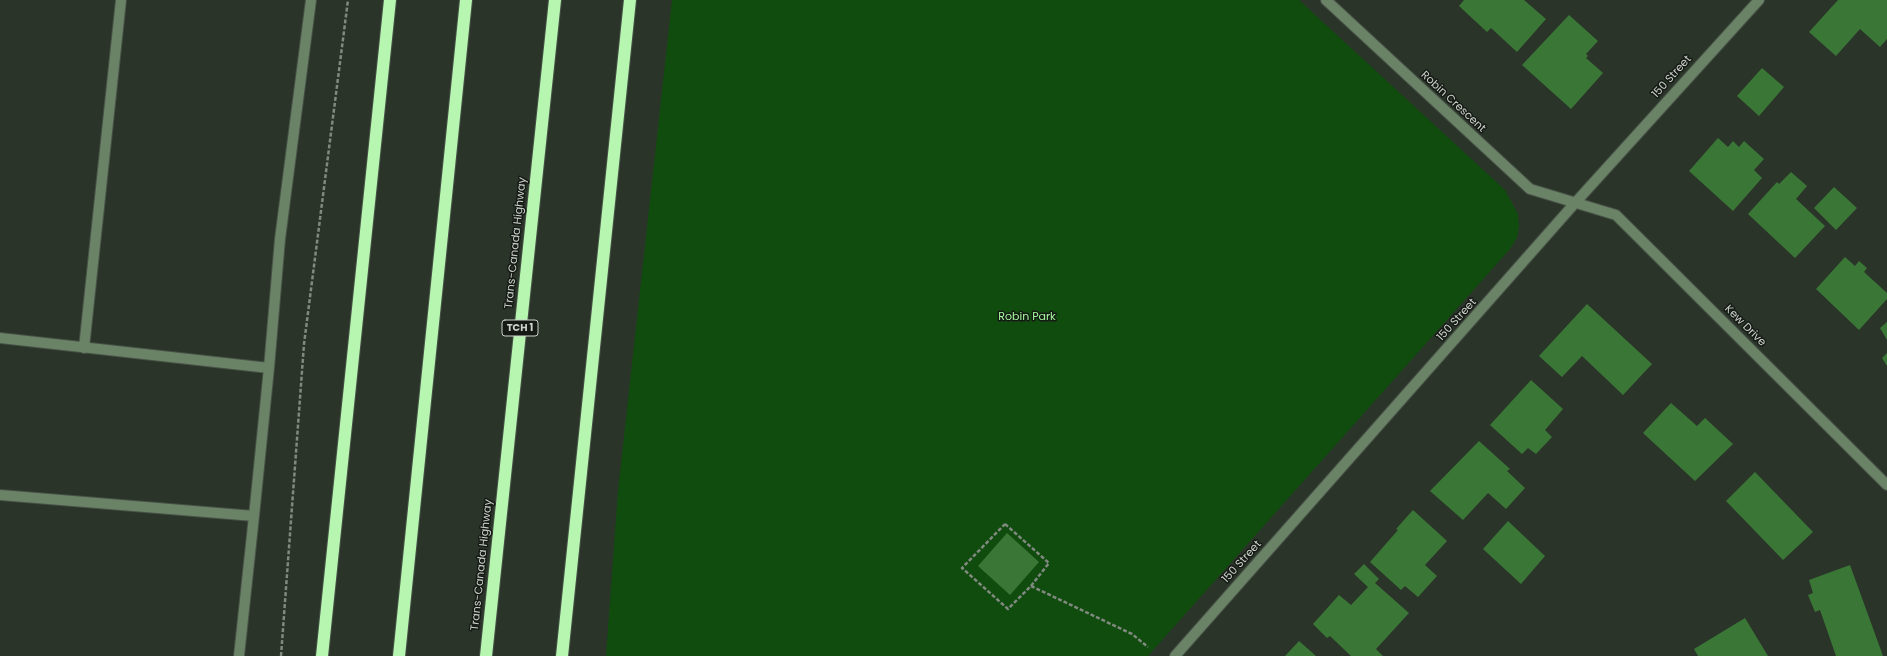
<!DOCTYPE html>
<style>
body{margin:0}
canvas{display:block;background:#2a3429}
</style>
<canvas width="1887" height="656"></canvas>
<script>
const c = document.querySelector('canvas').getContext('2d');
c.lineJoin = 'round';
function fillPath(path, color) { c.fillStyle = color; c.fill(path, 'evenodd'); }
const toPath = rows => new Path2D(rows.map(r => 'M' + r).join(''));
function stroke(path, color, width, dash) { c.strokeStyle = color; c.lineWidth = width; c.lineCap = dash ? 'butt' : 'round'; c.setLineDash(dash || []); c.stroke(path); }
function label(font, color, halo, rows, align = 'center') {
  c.font = font + ' Poppins,sans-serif'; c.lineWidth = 3; c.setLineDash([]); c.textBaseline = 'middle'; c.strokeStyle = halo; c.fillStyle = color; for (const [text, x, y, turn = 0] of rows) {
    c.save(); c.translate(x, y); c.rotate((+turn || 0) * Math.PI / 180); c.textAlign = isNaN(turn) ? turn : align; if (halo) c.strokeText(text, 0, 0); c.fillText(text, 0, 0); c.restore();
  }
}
const green = toPath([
 [672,0,1299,0,1505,190,1518,214,1519,227,1517,238,1510,249,1148,656,606,656,618,491]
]);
const building = toPath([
 [1464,0,1524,0,1546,19,1517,52,1491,28,1487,32,1459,6],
 [1838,0,1887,0,1887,39,1880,47,1860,29,1836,56,1809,32],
 [1569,15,1598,41,1586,54,1588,56,1586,58,1603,73,1571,109,1522,65],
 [1762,68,1784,87,1759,116,1737,96],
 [1718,138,1728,147,1733,141,1739,147,1744,141,1764,159,1754,170,1762,178,1733,211,1689,171],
 [1791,172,1807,186,1796,199,1825,226,1795,258,1748,214,1777,182,1779,184],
 [1834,187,1857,208,1836,230,1814,208],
 [1845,257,1855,266,1859,261,1867,268,1864,272,1887,293,1887,299,1859,330,1816,289],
 [1587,304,1652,364,1623,395,1582,356,1562,377,1539,356],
 [1887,322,1887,340,1880,328],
 [1887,353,1887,366,1882,358],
 [1531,380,1563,409,1545,430,1552,437,1536,454,1528,448,1522,454,1490,425],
 [1671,403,1697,426,1705,418,1733,444,1695,481,1643,433],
 [1479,441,1510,469,1507,471,1525,488,1506,509,1488,493,1463,520,1430,491],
 [1755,472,1813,532,1783,560,1726,501],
 [1413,510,1447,541,1425,565,1437,576,1418,597,1405,586,1401,590,1370,562,1398,530,1396,529],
 [1508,521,1545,556,1521,584,1483,549],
 [1007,533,1039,562,1010,595,978,566],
 [1364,564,1379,579,1375,583,1409,613,1376,649,1383,656,1351,656,1330,636,1327,638,1313,624,1339,595,1351,605,1368,587,1354,574],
 [1850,565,1883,656,1836,656,1820,610,1815,612,1808,595,1813,593,1809,580],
 [1745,618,1768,656,1698,656,1694,649],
 [1299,641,1316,656,1285,656]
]);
const path = toPath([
 [1005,524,1049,563,1031,586,1008,609,962,568,1005,524],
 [1031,586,1132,634,1148,647],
 [281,656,304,344,348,0]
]);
const minor = toPath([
 [1326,0,1530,189,1616,215,1887,485],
 [0,338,269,368,254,516],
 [84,348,121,0],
 [269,368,280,239,311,0],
 [0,495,254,516,239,656],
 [1175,656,1575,203,1759,0]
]);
const highway = toPath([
 [322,656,390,0],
 [399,656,466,0],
 [486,656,555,0],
 [562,656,630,0]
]);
const shields = [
 [520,328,36]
];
const shieldNames = [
 ["TCH 1",520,328]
];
const streetNames = [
 ["150 Street",1672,77,-48],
 ["Robin Crescent",1453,102,43],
 ["Trans-Canada Highway",516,243,-84],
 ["150 Street",1457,320,-48],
 ["Kew Drive",1745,326,45],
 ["150 Street",1242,562,-48],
 ["Trans-Canada Highway",482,565,-84]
];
const parkNames = [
 ["Robin Park",1027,317]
];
fillPath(green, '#104c0e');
fillPath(building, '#3a7636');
stroke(minor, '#475146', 12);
stroke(highway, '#475146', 14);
stroke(path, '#818980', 2.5, [4, 2]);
stroke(minor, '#6a8367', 10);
stroke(highway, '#b6f6b0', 12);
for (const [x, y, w] of shields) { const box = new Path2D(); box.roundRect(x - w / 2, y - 8, w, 16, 3); c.fillStyle = '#151a15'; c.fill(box); stroke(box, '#cdd3cc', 1); }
label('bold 10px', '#cdd3cc', null, shieldNames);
label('11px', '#cdd3cc', '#151a15', streetNames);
label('11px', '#a5f89f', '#151a15', parkNames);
</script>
